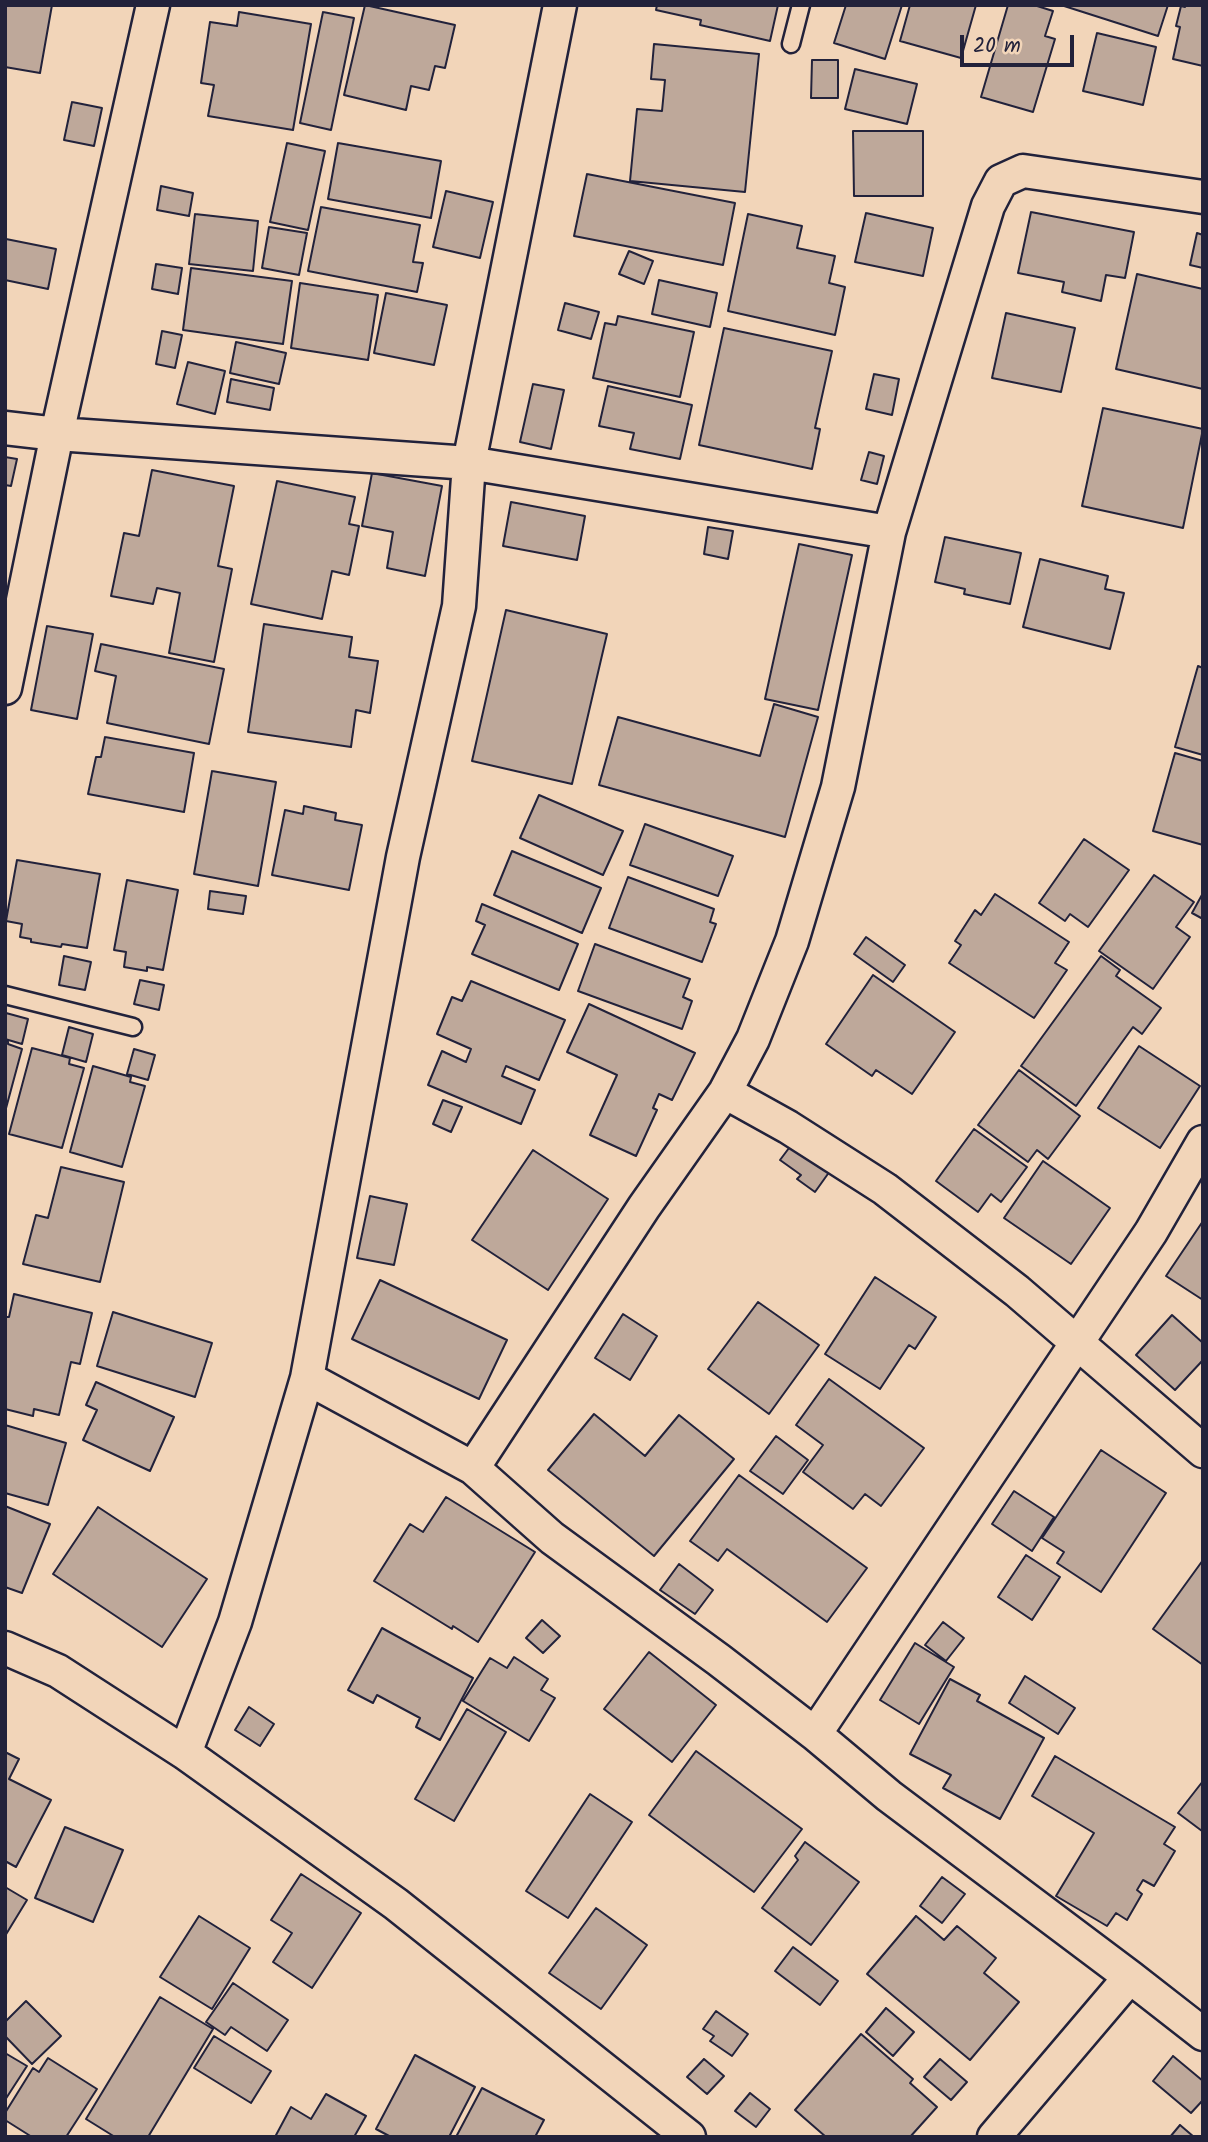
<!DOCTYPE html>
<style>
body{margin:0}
#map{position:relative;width:1208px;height:2142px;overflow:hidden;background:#f2d5b9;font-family:Kalam,sans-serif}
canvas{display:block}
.frame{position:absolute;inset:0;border:7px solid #22223b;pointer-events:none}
.scale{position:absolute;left:960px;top:35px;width:114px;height:32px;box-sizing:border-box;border:4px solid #22223b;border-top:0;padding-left:9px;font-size:21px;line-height:24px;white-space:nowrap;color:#22223b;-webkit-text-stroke:5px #f2d5b9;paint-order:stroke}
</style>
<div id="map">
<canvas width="1208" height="2142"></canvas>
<div class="frame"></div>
<div class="scale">20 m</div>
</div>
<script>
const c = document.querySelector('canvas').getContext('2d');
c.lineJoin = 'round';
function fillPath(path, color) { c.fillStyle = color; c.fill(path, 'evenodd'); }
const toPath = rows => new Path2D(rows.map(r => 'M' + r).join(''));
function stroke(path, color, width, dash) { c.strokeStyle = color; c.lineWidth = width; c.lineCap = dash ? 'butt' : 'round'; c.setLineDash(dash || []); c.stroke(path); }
const building = toPath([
 [5,5,52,5,40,73,5,67,5,5],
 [365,5,455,25,445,68,435,66,429,90,411,86,406,110,344,95,365,5],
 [657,5,778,5,770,41,700,25,701,20,656,10,657,5],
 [846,5,902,5,885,59,834,43,846,5],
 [910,5,976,5,961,58,900,41,910,5],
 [1008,5,1034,5,1053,11,1045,36,1055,39,1033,112,981,97,1008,5],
 [1061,5,1168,5,1158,36,1061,5],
 [1185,5,1203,5,1203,66,1173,59,1180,27,1176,26,1181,6,1185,7,1185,5],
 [239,12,311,24,293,130,208,116,214,85,201,83,210,22,237,26,239,12],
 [323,12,354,18,331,130,300,123,323,12],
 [1097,33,1156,47,1143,105,1083,91,1097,33],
 [654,44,759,54,745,192,630,181,637,109,662,111,665,80,651,79,654,44],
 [812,60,838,60,838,98,811,98,812,60],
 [855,69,917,84,907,124,845,109,855,69],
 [72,102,102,108,94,146,64,140,72,102],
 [853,131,923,131,923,196,854,196,853,131],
 [287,143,325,151,308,230,270,222,287,143],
 [338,143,441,161,431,218,328,199,338,143],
 [587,174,735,203,723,265,574,236,587,174],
 [161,186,193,193,189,216,157,210,161,186],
 [446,191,493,202,480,258,433,247,446,191],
 [321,207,420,225,413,262,423,263,417,292,308,271,321,207],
 [1031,212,1134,232,1125,278,1106,275,1101,301,1062,292,1064,282,1018,273,1031,212],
 [866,213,933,228,923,276,855,262,866,213],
 [195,214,258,221,253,271,189,264,195,214],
 [748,214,802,226,797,248,835,256,829,283,845,287,835,335,728,311,748,214],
 [269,227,307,233,299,275,262,268,269,227],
 [1197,233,1203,235,1203,268,1190,265,1197,233],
 [6,239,56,249,48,289,5,280,6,239],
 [629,251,653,261,644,284,619,274,629,251],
 [156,264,182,268,178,294,152,289,156,264],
 [191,268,292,281,283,344,183,330,191,268],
 [1137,274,1203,289,1203,389,1116,369,1137,274],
 [659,280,717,293,710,327,652,314,659,280],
 [300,283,378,295,368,360,291,348,300,283],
 [386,293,447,305,434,365,374,353,386,293],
 [565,303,599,312,591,339,558,330,565,303],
 [1006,313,1075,328,1061,392,992,378,1006,313],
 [618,316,694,332,680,397,593,378,605,323,616,325,618,316],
 [724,328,832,351,815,428,820,429,812,469,699,445,724,328],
 [162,331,182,335,175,368,156,364,162,331],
 [236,342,286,353,279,384,230,373,236,342],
 [188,362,225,371,215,414,177,404,188,362],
 [874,374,899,379,892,415,866,409,874,374],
 [231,379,274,388,270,410,227,402,231,379],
 [533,384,564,390,551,449,520,442,533,384],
 [608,386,692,405,680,459,630,449,634,433,599,426,608,386],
 [1103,408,1203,429,1183,528,1082,506,1103,408],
 [869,452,884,456,877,484,861,480,869,452],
 [5,457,17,459,11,486,5,485,5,457],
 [152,470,234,486,218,566,232,569,214,662,169,653,180,593,157,588,153,604,111,596,124,533,139,536,152,470],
 [372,473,442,486,425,576,387,568,393,532,362,526,372,473],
 [277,481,355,497,349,524,359,526,349,575,332,571,322,619,251,604,277,481],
 [511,502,585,516,577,560,503,546,511,502],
 [708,527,733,531,728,559,704,554,708,527],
 [945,537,1021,553,1010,604,964,594,965,589,935,582,945,537],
 [799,544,852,555,818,710,765,699,799,544],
 [1040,559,1108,576,1105,589,1124,593,1110,649,1023,627,1040,559],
 [506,610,607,634,572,784,472,761,506,610],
 [264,624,352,637,349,657,378,661,370,713,356,710,351,747,248,732,264,624],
 [47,626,93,634,77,719,31,710,47,626],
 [101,644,224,669,209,744,107,723,116,676,95,671,101,644],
 [1198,666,1203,668,1203,755,1175,747,1198,666],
 [774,704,818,717,785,837,599,785,618,717,760,756,774,704],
 [105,737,194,753,184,812,88,794,96,757,101,757,105,737],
 [1175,753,1203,761,1203,845,1153,831,1175,753],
 [212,771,276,782,258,886,194,874,212,771],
 [539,795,623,831,603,875,520,838,539,795],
 [304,806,336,813,335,820,362,825,349,890,272,875,285,810,303,814,304,806],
 [645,824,733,856,718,896,630,865,645,824],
 [1084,839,1129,870,1088,927,1070,914,1065,921,1039,903,1084,839],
 [512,851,601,888,582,933,494,895,512,851],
 [17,860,100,874,87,948,62,944,61,947,31,942,31,939,20,937,22,924,6,921,17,860],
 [1154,875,1194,902,1176,927,1190,937,1153,989,1099,951,1154,875],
 [628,877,714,909,710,922,716,924,702,962,609,928,628,877],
 [127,880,178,890,163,970,147,967,147,971,124,967,126,952,114,950,127,880],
 [210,891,246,896,243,914,208,909,210,891],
 [1203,893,1203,919,1192,913,1203,893],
 [995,894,1069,942,1055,963,1067,970,1034,1018,949,963,961,945,955,941,975,910,981,915,995,894],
 [482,904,578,944,559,990,472,954,485,925,476,921,482,904],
 [866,937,905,965,893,982,854,954,866,937],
 [595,944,690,979,683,997,692,1001,682,1029,578,991,595,944],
 [64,956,91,962,85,990,59,985,64,956],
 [1101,956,1120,970,1116,976,1161,1008,1142,1034,1133,1027,1076,1106,1021,1066,1101,956],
 [873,975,955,1032,912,1094,876,1070,872,1076,826,1044,873,975],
 [140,980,164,985,159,1010,134,1004,140,980],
 [471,981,565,1020,539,1080,506,1066,502,1076,535,1090,521,1124,428,1085,442,1051,466,1062,471,1049,437,1034,452,997,462,1001,471,981],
 [589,1004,695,1053,672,1100,659,1094,653,1108,657,1110,636,1156,590,1135,617,1075,567,1052,589,1004],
 [6,1013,28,1019,22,1044,5,1039,6,1013],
 [69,1027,93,1034,86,1062,62,1055,69,1027],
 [5,1041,8,1042,8,1044,22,1049,5,1112,5,1041],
 [1139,1046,1200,1086,1160,1148,1098,1108,1139,1046],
 [32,1048,70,1058,69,1064,84,1068,62,1148,9,1134,32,1048],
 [134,1049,155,1055,148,1080,127,1074,134,1049],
 [93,1066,131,1077,130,1082,145,1086,122,1167,70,1152,93,1066],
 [1019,1070,1080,1116,1048,1159,1037,1150,1028,1162,978,1125,1019,1070],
 [443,1100,462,1107,451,1132,433,1124,443,1100],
 [974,1129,1027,1167,1001,1202,991,1194,978,1212,936,1181,974,1129],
 [792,1144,830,1171,815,1192,797,1179,801,1175,780,1160,792,1144],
 [533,1150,608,1199,548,1290,472,1240,533,1150],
 [1043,1161,1110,1208,1071,1264,1004,1218,1043,1161],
 [61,1167,124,1182,100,1282,23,1264,36,1215,48,1218,61,1167],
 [370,1196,407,1204,394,1265,357,1258,370,1196],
 [1203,1221,1203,1300,1166,1276,1203,1221],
 [875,1277,936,1317,915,1349,909,1345,880,1389,825,1354,875,1277],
 [380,1280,507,1340,479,1399,352,1339,380,1280],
 [14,1294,92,1313,80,1364,71,1362,59,1415,34,1409,33,1416,5,1409,5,1317,9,1317,14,1294],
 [758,1302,819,1345,769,1414,708,1369,758,1302],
 [113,1312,212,1343,195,1397,97,1366,113,1312],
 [623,1314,657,1336,630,1380,595,1358,623,1314],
 [1172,1315,1203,1343,1203,1360,1175,1390,1136,1355,1172,1315],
 [829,1379,924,1448,881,1506,865,1494,853,1509,803,1472,823,1445,796,1425,829,1379],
 [96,1382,174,1417,150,1471,83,1440,97,1410,86,1405,96,1382],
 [594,1414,645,1456,679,1415,734,1459,654,1556,548,1470,594,1414],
 [5,1425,66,1443,48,1505,5,1493,5,1425],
 [776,1436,808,1460,783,1494,750,1471,776,1436],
 [1101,1450,1166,1493,1101,1592,1057,1563,1064,1552,1042,1538,1101,1450],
 [739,1475,867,1568,827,1622,727,1549,718,1561,690,1541,739,1475],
 [1014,1491,1054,1517,1032,1551,992,1524,1014,1491],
 [446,1497,535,1552,478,1642,453,1626,452,1629,374,1581,410,1524,423,1532,446,1497],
 [5,1506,50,1524,22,1593,5,1587,5,1506],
 [98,1507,207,1579,162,1647,53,1574,98,1507],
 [1026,1555,1060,1577,1032,1620,998,1597,1026,1555],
 [1203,1560,1203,1665,1153,1629,1203,1560],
 [679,1564,713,1590,695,1614,660,1590,679,1564],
 [542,1620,560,1636,543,1653,526,1638,542,1620],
 [943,1622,964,1638,946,1661,925,1645,943,1622],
 [382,1628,473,1678,440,1740,416,1727,420,1718,377,1695,373,1703,348,1690,382,1628],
 [915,1643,954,1667,919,1724,880,1700,915,1643],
 [649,1652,716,1705,672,1762,604,1709,649,1652],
 [514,1657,548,1679,541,1690,555,1698,529,1741,463,1701,490,1658,507,1668,514,1657],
 [1025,1676,1075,1708,1058,1734,1009,1703,1025,1676],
 [950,1679,980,1695,977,1701,1044,1738,1000,1819,943,1788,951,1775,910,1754,950,1679],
 [249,1707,274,1724,260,1746,235,1730,249,1707],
 [467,1709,506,1732,454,1821,415,1799,467,1709],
 [696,1751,802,1829,754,1892,649,1815,696,1751],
 [5,1752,19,1759,9,1779,51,1800,16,1867,5,1861,5,1752],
 [1055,1756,1175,1827,1164,1844,1175,1851,1154,1886,1143,1880,1137,1890,1142,1894,1127,1920,1116,1913,1107,1926,1056,1896,1094,1833,1032,1796,1055,1756],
 [1203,1781,1203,1831,1202,1831,1178,1813,1203,1781],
 [590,1794,632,1822,568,1918,526,1891,590,1794],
 [65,1827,123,1850,93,1922,35,1898,65,1827],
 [805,1842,859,1882,811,1945,762,1908,798,1860,795,1856,805,1842],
 [301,1874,361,1913,312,1988,273,1962,292,1933,271,1920,301,1874],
 [942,1877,965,1894,942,1923,920,1906,942,1877],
 [5,1887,27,1900,5,1936,5,1887],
 [596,1908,647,1945,601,2009,549,1973,596,1908],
 [199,1916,250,1948,212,2009,160,1977,199,1916],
 [916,1916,944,1940,957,1926,996,1958,984,1973,1019,2002,970,2060,867,1974,916,1916],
 [793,1947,838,1981,820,2005,775,1971,793,1947],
 [233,1983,288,2020,267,2051,231,2027,225,2035,206,2022,233,1983],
 [160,1997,213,2029,148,2137,115,2137,86,2119,160,1997],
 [26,2001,61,2036,32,2064,5,2036,5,2022,26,2001],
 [886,2008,914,2032,893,2056,866,2032,886,2008],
 [716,2011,748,2034,732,2056,710,2041,714,2036,703,2029,716,2011],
 [861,2034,913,2079,910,2083,937,2107,910,2137,826,2137,795,2110,861,2034],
 [214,2036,271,2071,251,2103,194,2068,214,2036],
 [5,2053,27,2066,5,2100,5,2053],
 [415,2055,475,2087,449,2137,391,2137,376,2129,415,2055],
 [1173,2056,1203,2081,1203,2100,1191,2113,1153,2081,1173,2056],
 [48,2058,97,2089,66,2137,32,2137,5,2120,5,2113,33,2068,39,2072,48,2058],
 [704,2059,724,2076,707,2094,687,2077,704,2059],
 [940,2059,967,2082,951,2100,924,2077,940,2059],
 [482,2088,544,2120,535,2137,456,2137,482,2088],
 [750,2093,770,2109,756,2127,735,2111,750,2093],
 [326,2094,366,2116,354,2137,275,2137,291,2107,311,2119,326,2094],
 [1180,2125,1194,2137,1170,2137,1180,2125]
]);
const lane = toPath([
 [791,44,801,5],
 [5,995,133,1027]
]);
const street = toPath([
 [5,428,57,434,469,463,889,532],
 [5,688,57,434,153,5],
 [725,1092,788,1127,885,1189,1017,1291,1203,1451],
 [307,1378,473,1468,552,1538,719,1660,815,1734,889,1796,1130,1977,1203,2034],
 [473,1468,644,1207,725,1092,753,1039,792,941,838,787,889,532,988,206,1001,181,1023,171,1203,197],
 [5,1648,58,1671,185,1753,396,1904,689,2137],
 [815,1734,1151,1232,1203,1142],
 [185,1753,235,1622,307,1378,403,857,459,606,469,463,560,5],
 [994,2137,1130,1977]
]);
fillPath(building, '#bea89a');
stroke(building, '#22223b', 2);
stroke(lane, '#22223b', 21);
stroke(street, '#22223b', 37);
stroke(lane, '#f2d5b9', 16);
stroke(street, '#f2d5b9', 32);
</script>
